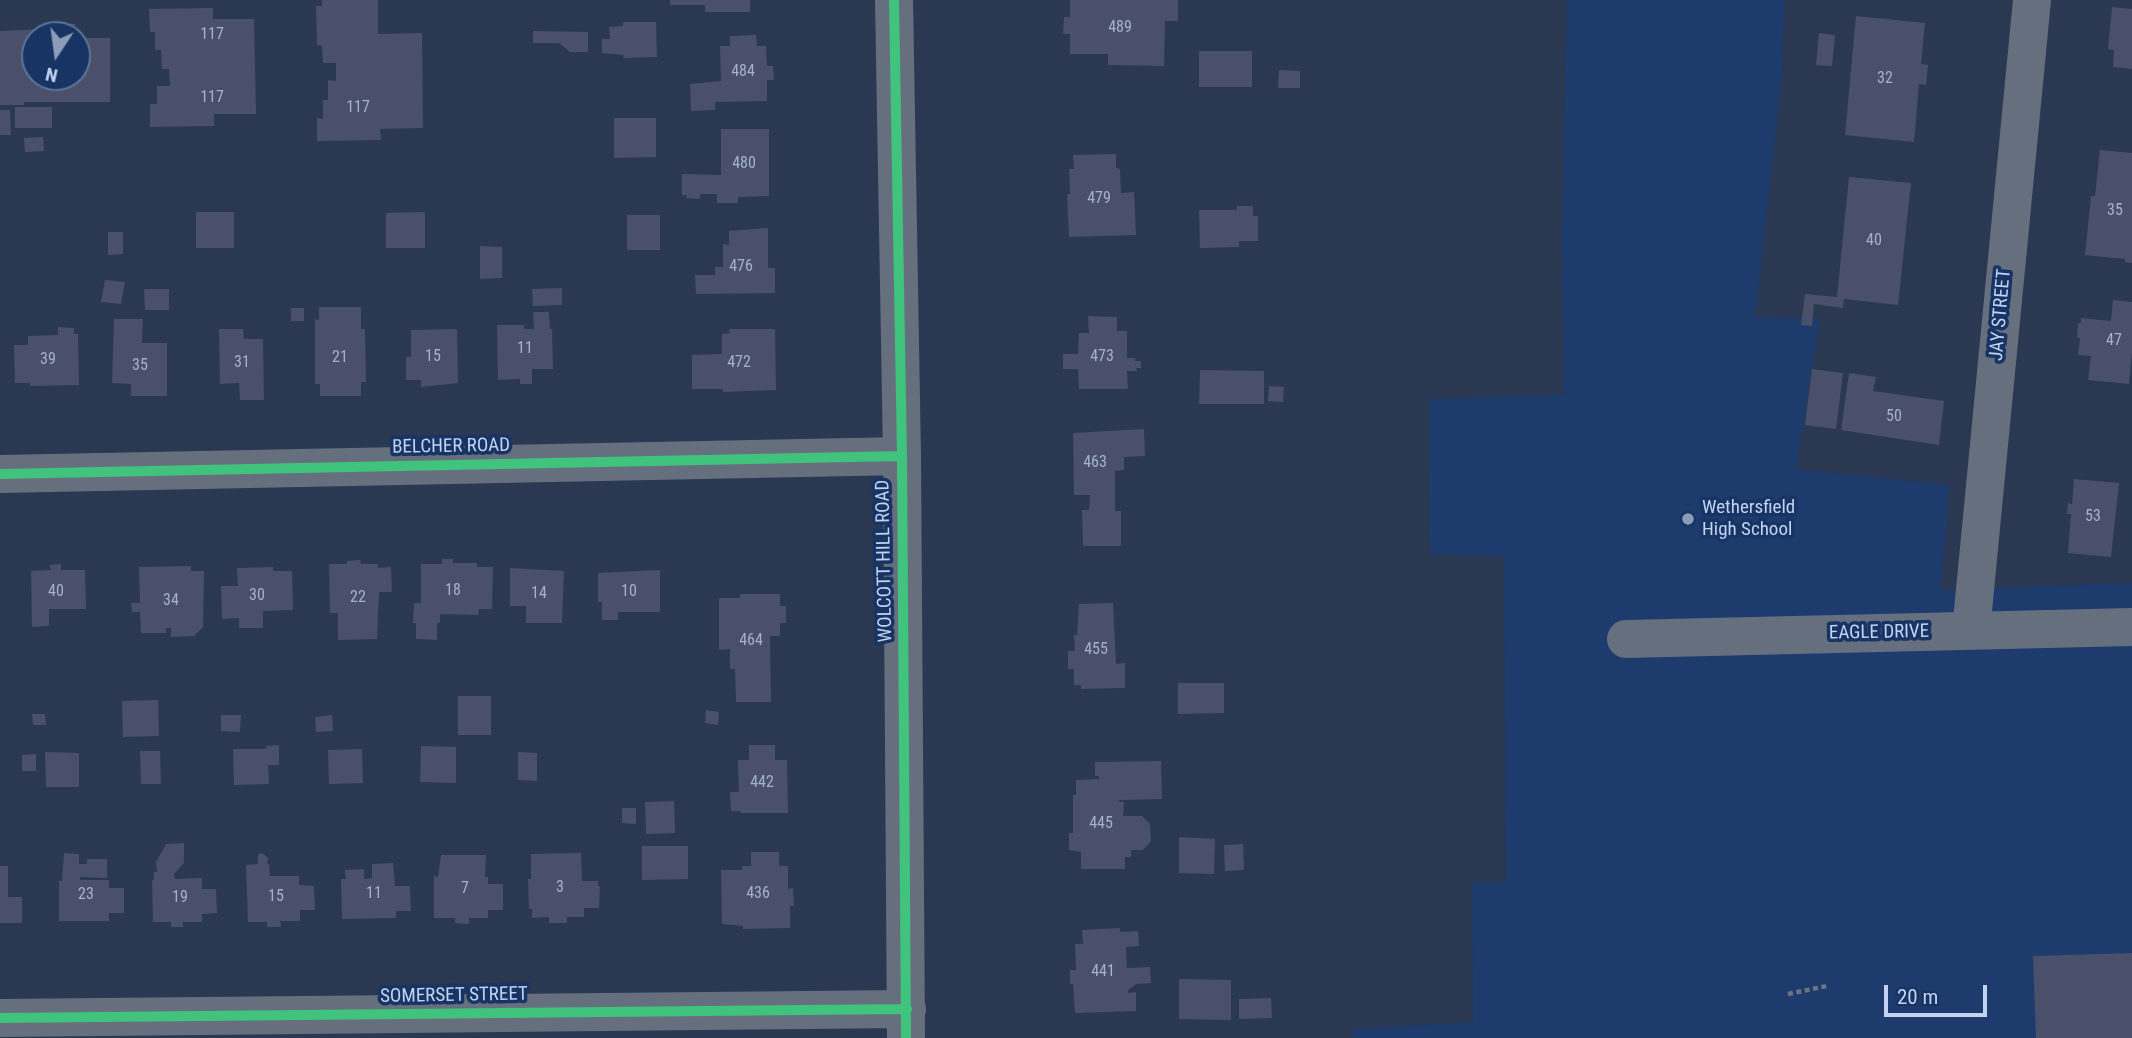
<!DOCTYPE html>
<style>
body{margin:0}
#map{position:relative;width:2132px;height:1038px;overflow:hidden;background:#2a3852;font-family:"Roboto Condensed",sans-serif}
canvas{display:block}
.north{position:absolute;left:21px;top:21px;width:70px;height:70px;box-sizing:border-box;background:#183464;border:2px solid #5c749c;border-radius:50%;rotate:193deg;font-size:19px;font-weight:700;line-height:28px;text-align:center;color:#c1d3f1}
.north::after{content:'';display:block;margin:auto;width:24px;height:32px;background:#8c9db9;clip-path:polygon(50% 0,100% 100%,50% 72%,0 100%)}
.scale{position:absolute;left:1884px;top:985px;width:103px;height:32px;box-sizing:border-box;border:4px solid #c1d3f1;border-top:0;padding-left:9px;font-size:21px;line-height:24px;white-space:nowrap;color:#c1d3f1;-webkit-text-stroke:5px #183464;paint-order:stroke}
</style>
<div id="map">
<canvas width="2132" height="1038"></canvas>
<div class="north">N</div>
<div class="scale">20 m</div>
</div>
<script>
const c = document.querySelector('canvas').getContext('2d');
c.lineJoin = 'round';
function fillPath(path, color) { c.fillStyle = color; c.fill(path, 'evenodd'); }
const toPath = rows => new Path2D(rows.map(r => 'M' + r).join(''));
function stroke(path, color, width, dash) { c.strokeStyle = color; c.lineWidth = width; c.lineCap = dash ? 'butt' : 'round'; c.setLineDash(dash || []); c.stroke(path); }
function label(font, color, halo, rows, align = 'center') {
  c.font = font + ' "Roboto Condensed",sans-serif'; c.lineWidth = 7; c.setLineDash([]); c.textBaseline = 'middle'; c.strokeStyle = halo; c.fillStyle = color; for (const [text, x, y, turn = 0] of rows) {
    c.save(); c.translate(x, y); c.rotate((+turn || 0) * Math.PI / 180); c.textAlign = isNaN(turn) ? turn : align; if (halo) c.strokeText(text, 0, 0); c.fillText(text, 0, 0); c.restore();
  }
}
const built = toPath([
 [1567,0,1784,0,1782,74,1755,317,1820,319,1796,469,1950,485,1940,590,2132,583,2132,1038,1353,1038,1353,1029,1473,1022,1472,883,1506,882,1504,557,1430,554,1429,399,1564,395,1562,238]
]);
const building = toPath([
 [322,0,378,0,378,34,422,33,423,128,380,129,381,140,317,141,317,118,323,119,323,100,328,100,328,80,336,81,336,63,323,63,322,46,317,45,316,6,322,6],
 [670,0,750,0,750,12,705,12,705,5,670,5],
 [1070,0,1178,0,1178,21,1165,21,1164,66,1108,65,1108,54,1070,54,1070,34,1063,34,1064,17,1070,17],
 [2112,7,2132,9,2132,69,2113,67,2114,50,2108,49],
 [213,8,213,19,254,19,256,114,214,114,214,126,150,127,150,104,157,104,157,86,170,86,169,69,162,69,161,50,155,50,155,32,150,32,149,9],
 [1856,16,1925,23,1921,64,1928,65,1926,85,1919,84,1914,142,1845,135],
 [623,22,656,22,657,57,623,58,624,55,602,53,602,39,610,39,609,27,623,26],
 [46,24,75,24,75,35,35,35,35,77,77,77,77,38,110,38,110,102,24,102,24,105,0,105,0,31,46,29],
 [533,31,588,32,588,52,570,52,559,43,533,43],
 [1819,33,1835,35,1832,66,1816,65],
 [756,35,757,46,766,46,767,66,773,66,774,80,767,80,767,101,715,102,715,110,691,111,690,84,721,81,720,46,730,46,730,36],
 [1199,51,1252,51,1252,87,1199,87],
 [1279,70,1300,71,1300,88,1278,88],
 [15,107,52,107,52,128,15,128],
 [0,110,10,110,11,135,0,135],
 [614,118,656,118,656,157,614,158],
 [721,129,769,129,769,196,738,197,738,203,717,203,717,194,700,194,700,199,686,198,687,195,682,195,682,174,721,175],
 [43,137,44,151,25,152,24,138],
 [2100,150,2132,153,2132,263,2125,262,2125,259,2085,255,2091,196,2095,196],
 [1116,154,1116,168,1120,169,1121,193,1134,192,1136,235,1069,237,1067,194,1070,194,1069,169,1074,169,1073,155],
 [1849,177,1911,183,1898,305,1844,299,1843,308,1814,304,1812,326,1801,325,1805,294,1837,297],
 [1237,206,1253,206,1253,216,1258,216,1258,241,1239,241,1239,247,1200,248,1199,210,1237,210],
 [196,212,234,212,234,248,196,248],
 [425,212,425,248,386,248,386,213],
 [627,215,660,215,660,250,627,250],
 [768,228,768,268,775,268,775,293,696,294,695,275,715,275,715,267,723,267,723,244,729,245,729,231],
 [108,232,123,232,123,254,108,255],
 [480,246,502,247,502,278,480,279],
 [105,280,125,282,121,304,101,302],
 [562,288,562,305,533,306,532,289],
 [144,289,169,289,169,310,145,310],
 [2113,300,2132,302,2132,351,2129,384,2088,380,2091,356,2078,355,2080,338,2077,338,2078,323,2081,323,2081,318,2111,321],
 [319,307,361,307,361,329,365,329,366,382,361,382,361,396,320,396,320,384,315,384,315,319,319,320],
 [291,308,304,308,304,321,291,321],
 [533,312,549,312,550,329,552,329,553,369,532,369,532,384,520,384,520,379,498,380,497,325,524,325,524,329,534,329],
 [1088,316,1117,317,1117,331,1127,331,1127,358,1135,358,1135,361,1141,361,1141,368,1136,368,1137,371,1127,371,1128,389,1079,389,1078,369,1063,369,1063,354,1078,354,1079,333,1089,333],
 [114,319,143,319,142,343,167,343,167,396,131,396,131,384,112,383],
 [58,327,74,328,74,334,78,334,79,385,30,386,30,383,15,383,14,345,28,345,28,336,58,335],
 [219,329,243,329,244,339,263,339,264,400,240,400,239,383,220,384],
 [457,329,458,383,421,387,421,380,406,380,406,357,411,357,411,330],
 [729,329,775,329,776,390,723,392,722,389,692,389,692,355,722,354,722,334,730,333],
 [1812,369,1843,373,1836,429,1805,425],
 [1200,370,1264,371,1264,404,1199,404],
 [1849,373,1876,377,1873,391,1944,401,1939,445,1841,430],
 [1269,386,1284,387,1283,402,1268,401],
 [1144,429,1145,456,1124,457,1124,470,1115,471,1115,511,1121,511,1121,546,1083,546,1082,510,1089,510,1090,495,1074,495,1073,433],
 [2074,479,2119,483,2111,557,2068,553,2071,514,2067,514,2068,503,2072,504],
 [442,559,453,559,453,563,477,563,477,567,493,567,492,609,479,609,478,615,440,614,440,623,437,623,437,640,416,639,416,623,413,623,414,603,421,603,421,564,442,564],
 [360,560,361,564,378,564,378,568,391,567,392,592,379,592,377,639,338,640,338,613,330,613,329,564,347,564,347,561],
 [61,564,61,570,85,570,86,609,49,609,49,626,32,627,31,571,51,570,50,565],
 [191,566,191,571,204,571,203,627,194,636,171,637,171,628,166,628,166,633,141,633,140,612,132,612,131,603,140,603,139,567],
 [273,567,273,571,292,571,293,610,263,611,263,628,239,628,239,618,222,619,221,586,238,586,237,568],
 [510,568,564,571,562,623,526,623,526,606,510,606],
 [660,570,660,612,618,612,618,620,602,620,602,602,598,602,598,573],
 [740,594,780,594,780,606,786,606,786,623,780,623,780,636,770,636,771,702,736,702,735,669,730,669,730,649,719,650,719,598,740,598],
 [1113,603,1116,664,1125,663,1125,688,1081,689,1081,685,1074,685,1074,669,1068,669,1068,651,1075,651,1074,635,1077,635,1079,604],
 [1178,683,1224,683,1224,713,1178,714],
 [458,696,491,696,491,735,458,735],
 [158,700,159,736,123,737,122,701],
 [706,710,719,712,718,725,705,723],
 [32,714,45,714,46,725,33,725],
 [221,715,241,715,240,732,221,731],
 [332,715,333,731,316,732,315,717],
 [279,745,279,765,268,765,269,784,234,785,233,749,266,749,266,746],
 [749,745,775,745,775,760,787,760,788,813,741,813,740,811,731,811,730,792,739,792,738,760,749,760],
 [421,746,456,747,456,783,420,782],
 [362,749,363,783,329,784,328,750],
 [140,751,160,751,161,784,141,784],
 [45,752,79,753,79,787,46,787],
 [518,752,537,753,537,781,518,780],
 [36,754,36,771,22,771,22,755],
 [1161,761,1162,799,1119,800,1119,802,1124,802,1123,816,1142,816,1150,824,1151,841,1143,850,1131,850,1131,857,1125,857,1125,869,1081,869,1081,852,1069,850,1069,833,1073,833,1073,795,1076,795,1076,780,1099,779,1099,776,1095,776,1095,762],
 [674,801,675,833,646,834,645,802],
 [622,808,636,808,636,824,622,823],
 [1179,837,1215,839,1214,874,1179,873],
 [184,843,184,863,174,874,175,879,202,878,202,889,216,889,217,913,202,914,202,922,183,922,183,927,171,927,171,922,153,922,152,880,154,880,154,872,157,872,156,862,166,844],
 [1243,844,1244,870,1225,871,1224,845],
 [642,846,688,846,688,879,642,880],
 [751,852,779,852,779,866,788,866,788,889,793,888,794,906,790,906,790,928,743,929,743,926,722,924,721,870,742,870,742,866,751,866],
 [64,853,79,854,79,864,87,864,87,859,107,859,107,878,80,877,80,880,109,880,109,888,124,888,124,913,109,913,109,921,59,921,59,881,62,881],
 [262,853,268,858,267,864,269,864,270,876,299,876,299,885,314,886,315,910,300,910,300,921,280,921,281,927,267,927,267,922,248,922,246,865,258,864,258,854],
 [581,853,582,881,598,881,598,886,600,886,599,908,584,908,584,917,567,917,567,923,549,923,549,917,532,918,532,909,529,909,528,879,531,879,531,854],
 [441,855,486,855,485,877,488,877,488,884,503,884,503,910,488,910,488,918,469,918,469,924,455,923,455,918,434,918,434,876,438,877],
 [393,863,395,886,410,886,411,911,396,911,396,918,342,919,341,879,346,879,345,870,364,869,364,879,372,878,372,864],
 [0,866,8,866,8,897,22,897,22,923,0,923],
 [1120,928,1120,932,1138,931,1139,946,1126,947,1127,968,1150,967,1151,983,1136,984,1128,990,1128,993,1136,992,1136,1011,1075,1013,1073,984,1070,984,1070,970,1076,970,1075,944,1083,944,1082,930],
 [2132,953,2132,1038,2036,1038,2033,956],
 [1179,979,1231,980,1231,1020,1179,1019],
 [1271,998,1272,1018,1239,1019,1239,999]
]);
const path = toPath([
 [1788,994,1827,986]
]);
const minor = toPath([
 [0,474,902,456],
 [1971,631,2032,0],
 [1626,639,2132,627],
 [0,1018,907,1009]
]);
const tertiary = toPath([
 [894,0,902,456,906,1038]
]);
const cycleway = toPath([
 [894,0,902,456,906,1038],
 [0,474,902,456],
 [0,1018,907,1009]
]);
const markers = [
 [1688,519,7,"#8c9db9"]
];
const numberNames = [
 ["489",1120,28],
 ["117",212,35],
 ["484",743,72],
 ["32",1885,79],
 ["117",212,98],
 ["117",358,108],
 ["480",744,164],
 ["479",1099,199],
 ["35",2115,211],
 ["40",1874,241],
 ["476",741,267],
 ["47",2114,341],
 ["11",525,349],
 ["15",433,357],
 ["473",1102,357],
 ["21",340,358],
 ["39",48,360],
 ["31",242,363],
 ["472",739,363],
 ["35",140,366],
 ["50",1894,417],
 ["463",1095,463],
 ["53",2093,517],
 ["18",453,591],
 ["40",56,592],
 ["10",629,592],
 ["14",539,594],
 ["30",257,596],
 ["22",358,598],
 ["34",171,601],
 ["464",751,641],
 ["455",1096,650],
 ["442",762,783],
 ["445",1101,824],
 ["3",560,888],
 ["7",465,889],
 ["11",374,894],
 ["436",758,894],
 ["23",86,895],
 ["15",276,897],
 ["19",180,898],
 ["441",1103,972]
];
const streetNames = [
 ["JAY STREET",2001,315,-85],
 ["BELCHER ROAD",451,447,-1],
 ["WOLCOTT HILL ROAD",885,561,-91],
 ["EAGLE DRIVE",1879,633,-1],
 ["SOMERSET STREET",454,996,-1]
];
const poiNames = [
 ["Wethersfield",1702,508],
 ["High School",1702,530]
];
fillPath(built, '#1e3b6e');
fillPath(building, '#4a506a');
stroke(path, '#6b7482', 4.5, [5, 3.5]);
stroke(minor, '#666f7e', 38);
stroke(tertiary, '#666f7e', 38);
stroke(cycleway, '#40c37c', 10);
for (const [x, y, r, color] of markers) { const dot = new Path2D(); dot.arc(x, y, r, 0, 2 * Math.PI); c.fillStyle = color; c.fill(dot); stroke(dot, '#183464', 2.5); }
label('16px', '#a3b2cf', null, numberNames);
label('19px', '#c1d3f1', '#183464', streetNames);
label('19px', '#c1d3f1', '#183464', poiNames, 'left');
</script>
